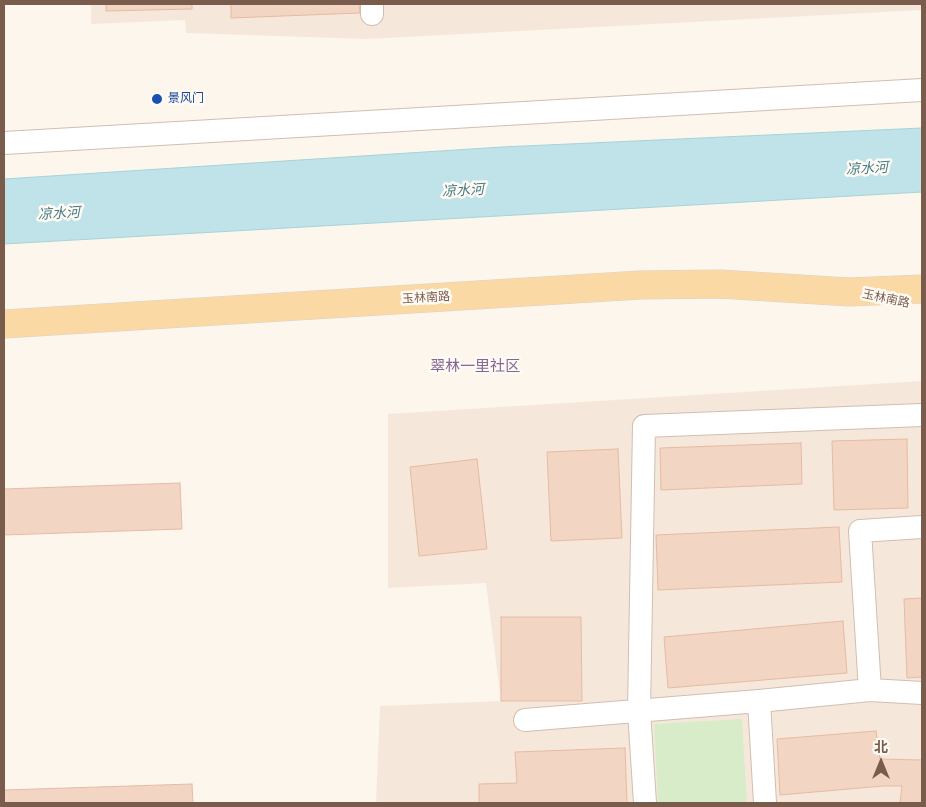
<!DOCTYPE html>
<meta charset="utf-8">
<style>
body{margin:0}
#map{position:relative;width:926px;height:807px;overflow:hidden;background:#fdf6ec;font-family:"Open Sans","Noto Sans SC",sans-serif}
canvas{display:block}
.frame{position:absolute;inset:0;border:5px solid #7a5c4d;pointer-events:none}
.north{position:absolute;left:856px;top:737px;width:50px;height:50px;-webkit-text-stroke:4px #fffaf3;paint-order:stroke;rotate:0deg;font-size:14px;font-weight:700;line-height:20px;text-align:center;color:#7a5c4d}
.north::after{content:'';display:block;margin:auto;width:18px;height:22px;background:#7a5c4d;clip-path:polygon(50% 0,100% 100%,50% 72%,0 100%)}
</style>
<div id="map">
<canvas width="926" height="807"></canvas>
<div class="frame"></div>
<div class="north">北</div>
</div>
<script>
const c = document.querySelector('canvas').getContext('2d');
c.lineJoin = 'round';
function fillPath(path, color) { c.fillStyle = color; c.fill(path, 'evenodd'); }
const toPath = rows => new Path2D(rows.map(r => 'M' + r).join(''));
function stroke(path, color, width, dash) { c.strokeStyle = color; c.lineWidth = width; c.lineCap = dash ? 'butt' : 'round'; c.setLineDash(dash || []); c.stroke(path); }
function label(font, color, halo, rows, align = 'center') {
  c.font = font + ' "Open Sans","Noto Sans SC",sans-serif'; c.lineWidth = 5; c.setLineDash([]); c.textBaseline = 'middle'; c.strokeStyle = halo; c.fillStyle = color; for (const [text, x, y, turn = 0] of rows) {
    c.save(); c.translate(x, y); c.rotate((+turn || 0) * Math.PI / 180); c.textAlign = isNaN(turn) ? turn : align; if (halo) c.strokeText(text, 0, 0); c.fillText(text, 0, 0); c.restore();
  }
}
const residential = toPath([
 [91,4,922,4,922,10,367,39,186,33,185,20,91,24],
 [922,381,922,803,376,803,380,706,501,701,486,583,388,588,388,414]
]);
const green = toPath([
 [742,719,747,803,658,803,654,724]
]);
const water = toPath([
 [922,128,922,192,4,244,4,179,502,147,922,128]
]);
const building = toPath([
 [106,4,192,4,192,9,106,11,106,4],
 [231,4,359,4,360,13,231,18,231,4],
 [907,439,908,508,834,510,832,441,907,439],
 [801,443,802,484,661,490,660,448,801,443],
 [618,449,622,538,551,541,547,452,618,449],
 [477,459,487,549,419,556,410,467,477,459],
 [180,483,182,529,4,535,4,489,180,483],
 [839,527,842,582,658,590,656,535,839,527],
 [922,598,922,677,907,678,904,599,922,598],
 [501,617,581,617,582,701,501,701,501,617],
 [843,621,847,673,668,688,664,637,843,621],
 [876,731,880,759,922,760,922,803,900,803,902,786,883,786,780,795,777,739,876,731],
 [625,748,627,803,479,803,479,784,517,783,515,752,625,748],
 [192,784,193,803,4,803,4,790,192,784]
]);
const minor = toPath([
 [372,4,372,14],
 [4,143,922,90],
 [870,690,860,531,922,527],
 [759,701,765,803],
 [525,720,759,701,870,690,922,693],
 [645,803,639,711,644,426,922,415]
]);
const major = toPath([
 [4,324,640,285,720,284,849,292,922,289]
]);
const markers = [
 [157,99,6,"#1a4fb4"]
];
const transitNames = [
 ["景风门",168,99]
];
const streetNames = [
 ["玉林南路",426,298,-3],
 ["玉林南路",886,299,12]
];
const waterNames = [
 ["凉水河",867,169,-3],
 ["凉水河",463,191,-3],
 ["凉水河",59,214,-3]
];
const quarterNames = [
 ["翠林一里社区",475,367]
];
fillPath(residential, '#f5e8da');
fillPath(green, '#d8ecc9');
fillPath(water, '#bfe3e8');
stroke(water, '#a5d3da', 1);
fillPath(building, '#f3d5c3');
stroke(building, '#e6bba3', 1);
stroke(minor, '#d1beb0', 24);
stroke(major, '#dad1cd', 29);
stroke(minor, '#fff', 22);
stroke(major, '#fbd9a5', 28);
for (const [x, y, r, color] of markers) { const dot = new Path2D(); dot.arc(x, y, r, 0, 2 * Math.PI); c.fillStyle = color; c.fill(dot); stroke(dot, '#fffaf3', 2); }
label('12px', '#164399', '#fffaf3', transitNames, 'left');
label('12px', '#7a5c4d', '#fffaf3', streetNames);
label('italic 14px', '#437c86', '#fffaf3', waterNames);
label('15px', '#846695', '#fffaf3', quarterNames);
</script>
